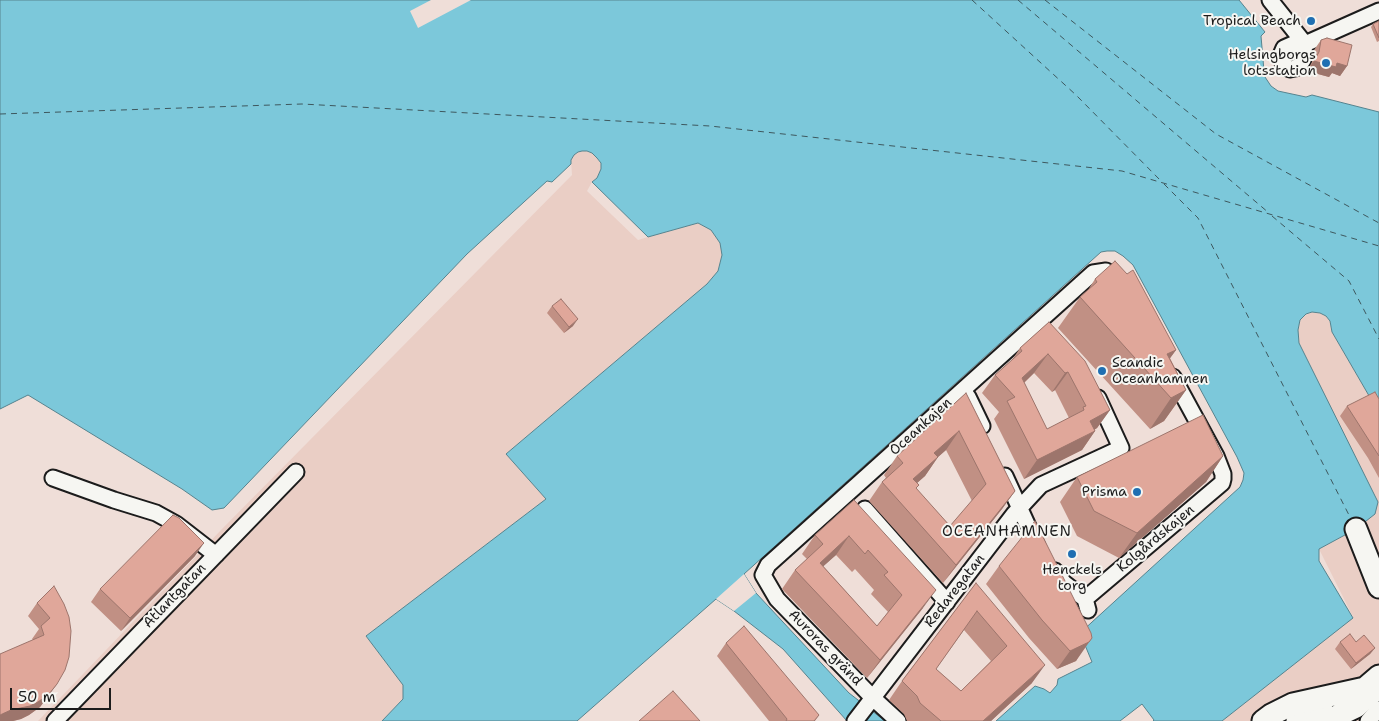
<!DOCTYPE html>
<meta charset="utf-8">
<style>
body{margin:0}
#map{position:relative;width:1379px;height:721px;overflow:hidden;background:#efded8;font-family:"Shantell Sans",sans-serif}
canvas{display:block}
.scale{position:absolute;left:10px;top:688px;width:101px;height:22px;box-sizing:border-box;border:2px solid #1c1c1c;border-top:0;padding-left:6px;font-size:15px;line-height:18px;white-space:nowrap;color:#1c1c1c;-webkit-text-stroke:4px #f6f6f2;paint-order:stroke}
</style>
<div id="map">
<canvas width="1379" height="721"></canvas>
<div class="scale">50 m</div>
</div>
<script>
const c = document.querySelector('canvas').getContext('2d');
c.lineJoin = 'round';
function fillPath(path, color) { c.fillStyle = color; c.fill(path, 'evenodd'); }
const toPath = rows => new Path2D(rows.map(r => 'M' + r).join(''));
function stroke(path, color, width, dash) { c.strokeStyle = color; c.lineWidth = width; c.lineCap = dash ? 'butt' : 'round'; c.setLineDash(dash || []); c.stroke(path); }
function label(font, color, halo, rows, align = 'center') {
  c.font = font + ' "Shantell Sans",sans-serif'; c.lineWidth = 4; c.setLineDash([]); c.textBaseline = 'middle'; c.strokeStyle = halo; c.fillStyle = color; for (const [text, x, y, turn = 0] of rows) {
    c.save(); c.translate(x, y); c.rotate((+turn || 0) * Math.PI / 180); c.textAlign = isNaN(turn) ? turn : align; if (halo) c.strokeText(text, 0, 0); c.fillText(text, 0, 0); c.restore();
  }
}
const built = toPath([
 [582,150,592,153,601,163,601,169,597,178,592,182,587,191,638,240,648,237,698,223,711,230,720,243,722,255,718,271,707,284,506,454,546,499,366,636,403,685,403,699,382,721,38,721,221,530,572,175,571,160,574,155],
 [1312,312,1320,313,1326,316,1330,321,1332,332,1379,413,1379,721,1222,721,1353,617,1319,549,1356,529,1340,427,1299,343,1298,330,1300,320,1306,315]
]);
const water = toPath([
 [0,0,1239,0,1265,32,1261,36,1264,71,1265,77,1271,86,1278,91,1306,97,1312,95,1379,112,1379,413,1332,332,1330,321,1326,316,1320,313,1312,312,1306,314,1300,320,1298,330,1299,343,1378,502,1375,514,1356,529,1319,549,1319,561,1353,618,1222,721,1153,721,1154,720,1142,704,1120,721,996,721,1035,686,1044,689,1050,693,1057,685,1058,679,1092,662,1080,633,1240,487,1243,480,1244,473,1237,457,1133,265,1123,256,1115,251,1107,251,1101,252,1071,279,744,574,756,593,849,693,885,721,847,721,783,649,734,611,716,599,577,721,382,721,403,699,403,685,366,636,546,499,506,454,707,284,718,271,722,255,720,243,711,230,698,223,648,237,592,182,597,178,601,169,601,163,597,158,592,153,587,151,582,151,578,152,574,155,571,160,571,164,552,182,547,181,467,254,224,508,212,510,182,489,28,395,0,409,0,0]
]);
const pier = toPath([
 [431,0,471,0,418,28,410,11],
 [744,574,756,593,734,611,716,599]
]);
const ferry = toPath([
 [972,0,1076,95,1161,181],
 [1018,0,1269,213],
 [1045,0,1216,134,1379,223],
 [0,114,302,104,710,126,1122,171,1379,246],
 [1164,184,1198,218,1351,519],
 [1272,216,1349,281,1379,339]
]);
const minor = toPath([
 [1270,0,1305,44],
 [1305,44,1303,60,1300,65,1295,68,1290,69,1285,67,1283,63,1281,55,1284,48,1293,44,1305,44,1379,11],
 [963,390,968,397,982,426],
 [1005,476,1037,546],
 [53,478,114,500,156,513,176,524,216,555],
 [865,509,947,602],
 [1055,571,1064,583,1085,599],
 [1088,610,1085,599,1222,483,1223,479,1223,474,1216,456,1173,377],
 [55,721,296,472],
 [855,721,1014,514,1041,485,1121,448,1098,398],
 [898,721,873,698,777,599,763,575,768,565,1093,273,1106,271,1121,282],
 [1294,721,1326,711],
 [1368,721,1379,709]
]);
const highway = toPath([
 [1356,529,1379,587],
 [1263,721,1271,715,1293,704,1365,688,1379,676],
 [1317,721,1335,717,1356,707,1379,687]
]);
const wall = toPath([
 [1379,21,1379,41,1377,42,1371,27,1373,24],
 [1321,40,1347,66,1340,76,1332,73,1329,77,1307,71,1312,62,1314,50],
 [1095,279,1176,350,1170,358,1186,390,1164,421,1150,429,1058,328,1080,297,1088,290],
 [552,306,573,326,564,333,547,313],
 [1049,322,1110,410,1097,428,1094,430,1095,431,1082,450,1024,479,994,419,999,412,982,393,995,375,1012,360,1020,348],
 [1034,373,1052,392,1055,390,1069,418,1047,429,1024,383],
 [966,393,1015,491,1002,509,943,583,869,501,882,482,886,478,884,475,897,456],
 [946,450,972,501,950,526,916,489,917,483,925,476,938,457],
 [1379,399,1379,478,1368,458,1340,416,1347,406],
 [1223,456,1206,482,1119,558,1077,536,1060,502,1077,477],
 [854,500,923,608,867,678,782,589,795,570,807,559,802,554,815,535],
 [836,555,852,572,855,569,874,590,871,594,888,612,877,626,823,566],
 [195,556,121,631,91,602,100,589],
 [999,566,1078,657,1076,661,1057,669,1029,638,986,584],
 [976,583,1032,683,991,721,907,721,904,714,889,700,902,681],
 [964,630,991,661,961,691,936,669],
 [54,586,48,697,40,707,29,715,21,719,13,721,0,721,33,640,32,639,39,629,28,616,37,603],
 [1340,642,1356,642,1375,648,1370,654,1351,669,1335,649],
 [726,643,819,715,815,721,769,721,717,656]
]);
const shadedWall = toPath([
 [1314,61,1337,63,1347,66,1340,76,1332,73,1329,77,1307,71],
 [578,319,573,326,564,333,569,327],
 [1176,350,1155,379,1167,354],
 [1048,354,1034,373,1012,394,1022,378],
 [1068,372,1055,390,1052,392,1065,373],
 [1186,390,1164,421,1150,429,1171,398],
 [1110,410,1097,428,1078,440,1095,431,1082,450,1024,479,1037,460,1090,421],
 [959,431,946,450,921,472,934,453],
 [1223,456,1206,482,1119,558,1137,533],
 [938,457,925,476,900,498,913,479],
 [1015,491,1002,509,943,583,956,565],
 [849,536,836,555,807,581,820,563],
 [204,543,195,556,121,631,130,618],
 [936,590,923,608,867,678,880,660],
 [1092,638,1076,661,1057,669,1070,651],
 [1375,648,1370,654,1351,669,1356,663],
 [1045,665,1032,683,991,721,983,721],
 [57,684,40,707,29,715,21,719,13,721,0,721,0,715]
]);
const building = toPath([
 [1379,21,1379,38,1373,24,1379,21],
 [1327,38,1352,45,1347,66,1337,63,1336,67,1314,61,1319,52,1321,40,1327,38],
 [1115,261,1127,274,1133,270,1176,350,1167,354,1186,390,1171,398,1080,297,1097,282,1095,279,1115,261],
 [561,299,578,319,569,327,552,306,561,299],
 [1049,322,1085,361,1110,410,1090,421,1095,431,1037,460,1007,401,1015,397,995,375,1022,351,1020,348,1049,322],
 [1048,354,1065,373,1068,372,1086,406,1083,407,1084,410,1047,429,1022,378,1048,354],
 [1375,392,1379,399,1379,456,1347,406,1375,392],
 [966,393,1015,491,956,565,882,482,903,463,897,456,966,393],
 [959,431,986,484,950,526,916,488,919,485,913,479,938,457,934,453,959,431],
 [1203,415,1223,456,1137,533,1094,511,1077,477,1203,415],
 [854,500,936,590,880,660,795,570,823,544,815,535,854,500],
 [849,536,865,554,868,550,888,572,884,575,902,595,877,626,820,563,849,536],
 [173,515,179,518,204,543,130,618,100,589,173,515],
 [1035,521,1091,633,1092,638,1089,642,1070,651,1042,620,999,566,1035,521],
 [976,583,1045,665,983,721,941,721,920,703,917,696,902,681,976,583],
 [977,611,1007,646,961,691,936,669,977,611],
 [54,586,64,604,69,617,71,631,69,657,65,670,57,684,49,694,38,702,30,706,11,710,0,715,0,654,44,635,41,626,50,618,37,603,54,586],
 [744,626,819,715,814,721,786,721,787,719,726,643,744,626],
 [1350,634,1356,642,1364,635,1375,648,1356,663,1340,642,1350,634],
 [673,691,700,721,639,721,673,691]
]);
const markers = [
 [1311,21,5,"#1f6fb2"],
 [1326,63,5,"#1f6fb2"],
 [1102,371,5,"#1f6fb2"],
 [1137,492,5,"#1f6fb2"],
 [1072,554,5,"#1f6fb2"]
];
const poiNames = [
 ["Tropical Beach",1301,21],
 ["Helsingborgs",1316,55],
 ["lotsstation",1316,71],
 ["Scandic",1112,363,"left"],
 ["Oceanhamnen",1112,379,"left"],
 ["Prisma",1127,492],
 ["Henckels",1072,570,"center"],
 ["torg",1072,586,"center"]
];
const streetNames = [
 ["Oceankajen",921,427,-42],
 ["Kolgårdskajen",1156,539,-40],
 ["Redaregatan",955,591,-52],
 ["Atlantgatan",175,596,-46],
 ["Auroras gränd",825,648,46]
];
const neighbourhoodNames = [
 ["OCEANHAMNEN",1007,532]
];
fillPath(built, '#eacec5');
fillPath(water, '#7cc8da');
stroke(water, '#56838e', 1);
fillPath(pier, '#efded8');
stroke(ferry, '#3e585e', 1, [6, 5]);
stroke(minor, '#1c1c1c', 19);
stroke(highway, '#1c1c1c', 25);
stroke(minor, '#f6f6f2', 15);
stroke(highway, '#f6f6f2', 21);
fillPath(wall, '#c19084');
fillPath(shadedWall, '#9d756c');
fillPath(building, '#e0a79a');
stroke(building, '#9d756c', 1);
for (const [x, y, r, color] of markers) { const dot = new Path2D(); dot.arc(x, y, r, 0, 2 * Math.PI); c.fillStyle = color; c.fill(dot); stroke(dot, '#f6f6f2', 2); }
label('14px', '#1c1c1c', '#f6f6f2', poiNames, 'right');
label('14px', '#1c1c1c', '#f6f6f2', streetNames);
c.letterSpacing = '1px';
label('15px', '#1c1c1c', '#f6f6f2', neighbourhoodNames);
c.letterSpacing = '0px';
</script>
